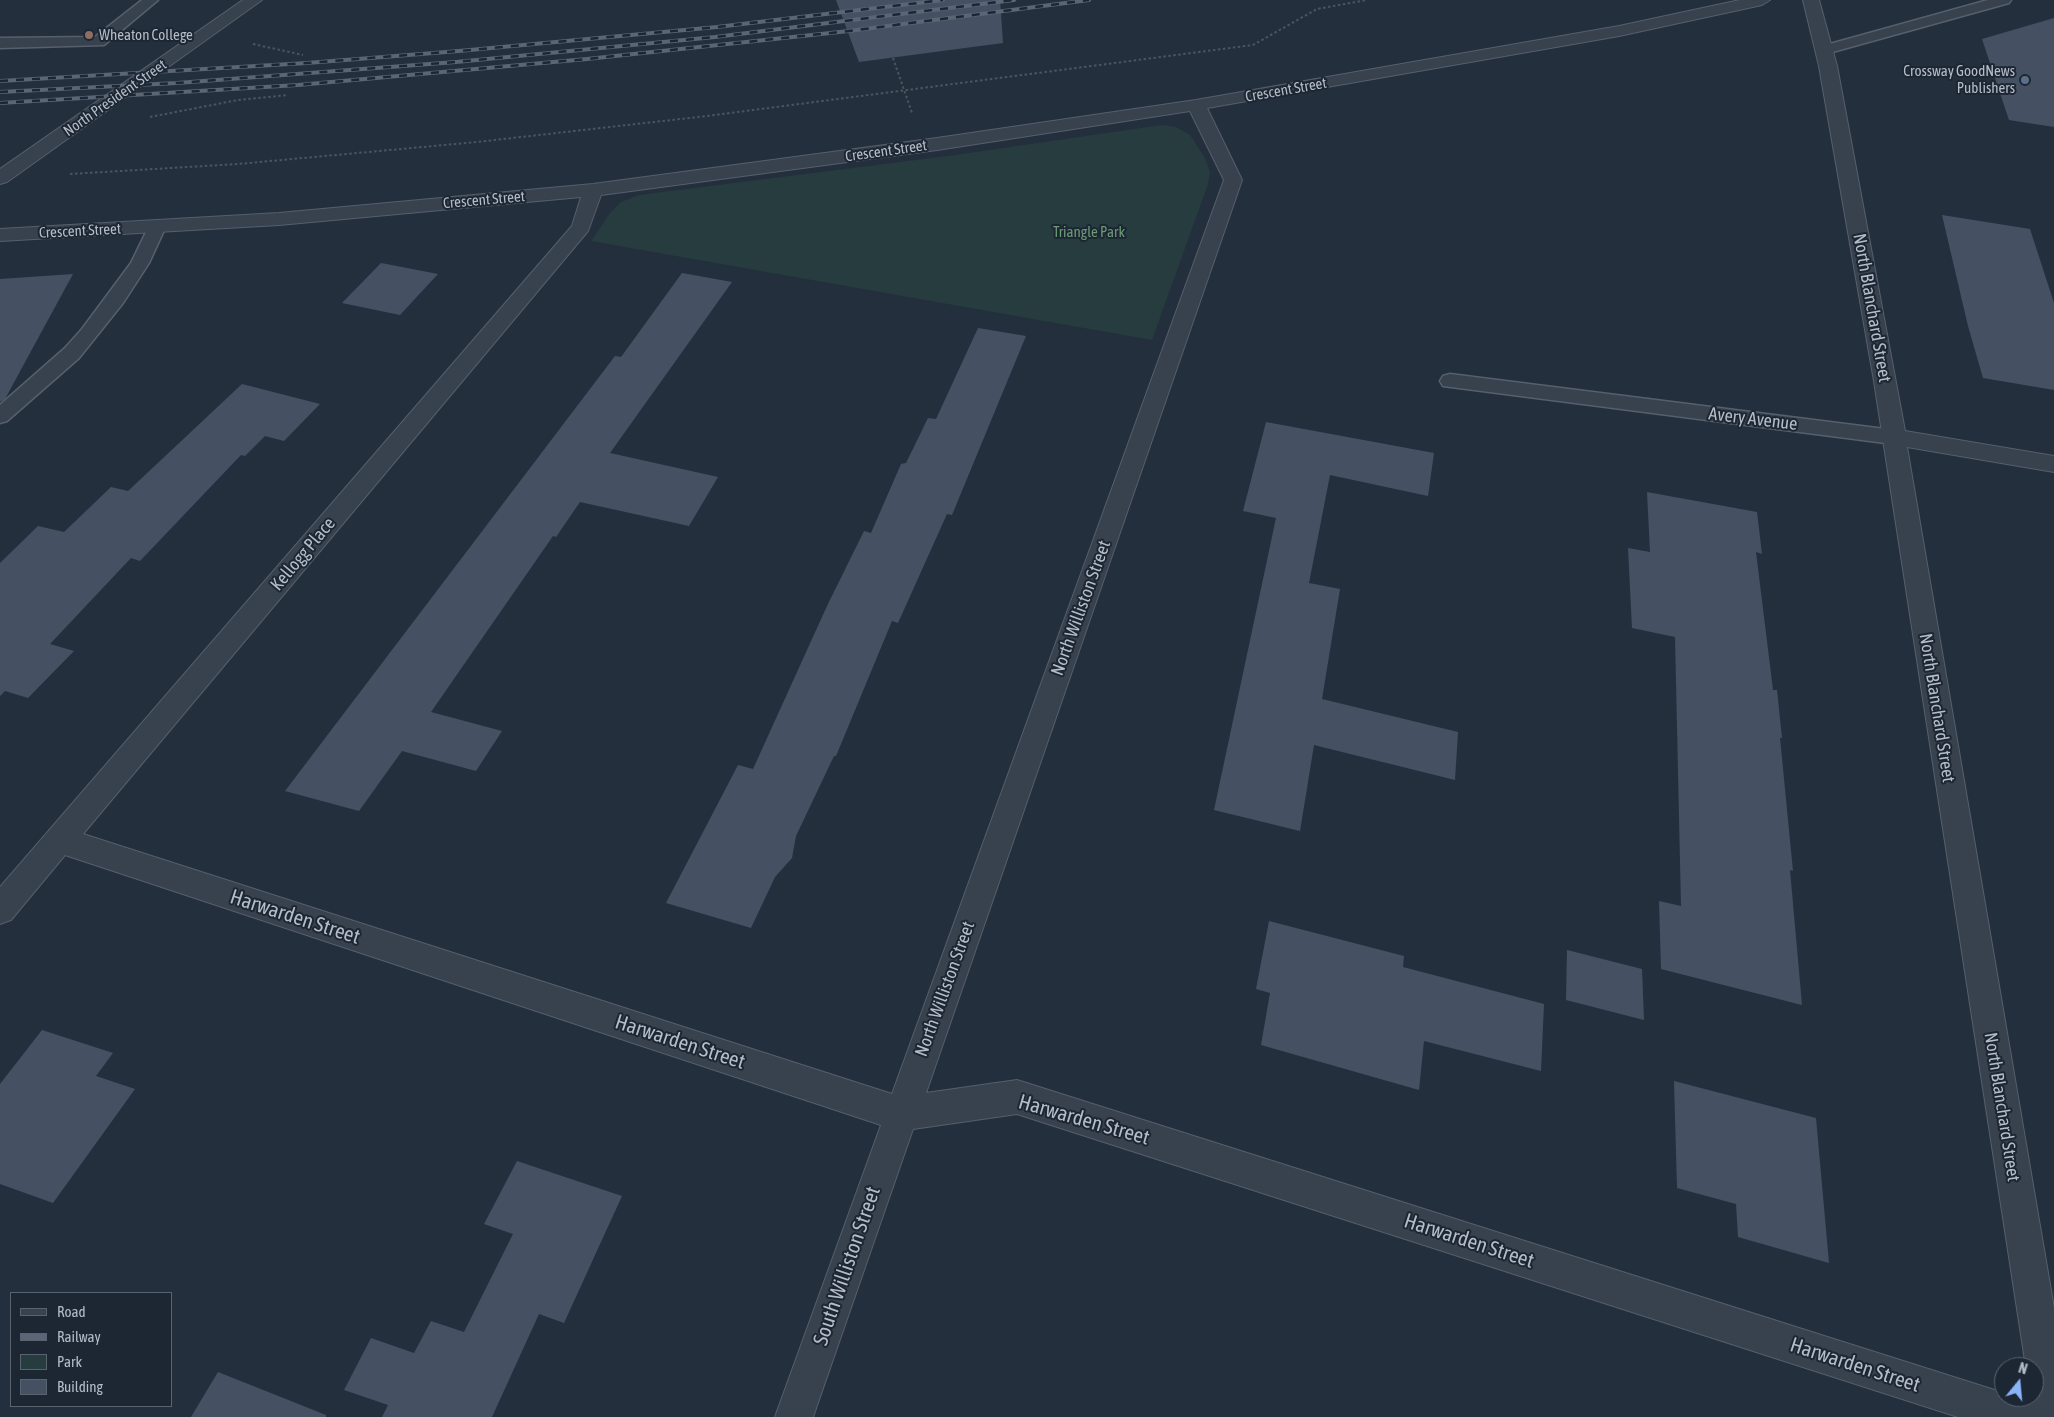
<!DOCTYPE html>
<style>
body{margin:0}
#map{position:relative;width:2054px;height:1417px;overflow:hidden;background:#242f3e;font-family:"Asap Condensed",sans-serif}
canvas{display:block}
.legend{position:absolute;left:10px;top:1292px;width:162px;height:115px;box-sizing:border-box;background:#1d2633;border:1px solid #59626f;margin:0;padding:6px 9px;list-style:none;font-size:15px;color:#b4bcc9}
.legend li{display:flex;align-items:center;gap:10px;height:25px}
.legend b{width:25px;border:1px solid #59626f}
.north{position:absolute;left:1994px;top:1357px;width:50px;height:50px;box-sizing:border-box;background:#1d2633;border:1px solid #59626f;border-radius:50%;rotate:17deg;font-size:14px;font-weight:700;line-height:20px;text-align:center;color:#b4bcc9}
.north::after{content:'';display:block;margin:auto;width:18px;height:22px;background:#8ab4f8;clip-path:polygon(50% 0,100% 100%,50% 72%,0 100%)}
</style>
<div id="map">
<canvas width="2054" height="1417"></canvas>
<ul class="legend">
<li><b style="height:6px;background:#38414e"></b>Road</li>
<li><b style="height:6px;background:#5a6575"></b>Railway</li>
<li><b style="height:14px;background:#263c3f"></b>Park</li>
<li><b style="height:14px;background:#455162"></b>Building</li>
</ul>
<div class="north">N</div>
</div>
<script>
const c = document.querySelector('canvas').getContext('2d');
c.lineJoin = 'round';
function fillPath(path, color) { c.fillStyle = color; c.fill(path, 'evenodd'); }
const toPath = rows => new Path2D(rows.map(r => 'M' + r).join(''));
function stroke(path, color, width, dash) { c.strokeStyle = color; c.lineWidth = width; c.lineCap = dash ? 'butt' : 'round'; c.setLineDash(dash || []); c.stroke(path); }
function label(font, color, halo, rows, align = 'center') {
  c.font = font + ' "Asap Condensed",sans-serif'; c.lineWidth = 4; c.setLineDash([]); c.textBaseline = 'middle'; c.strokeStyle = halo; c.fillStyle = color; for (const [text, x, y, turn = 0] of rows) {
    c.save(); c.translate(x, y); c.rotate((+turn || 0) * Math.PI / 180); c.textAlign = isNaN(turn) ? turn : align; if (halo) c.strokeText(text, 0, 0); c.fillText(text, 0, 0); c.restore();
  }
}
const green = toPath([
 [1162,125,1176,127,1190,135,1205,158,1210,172,1208,184,1152,340,591,241,610,213,621,202,639,195,948,156]
]);
const building = toPath([
 [836,0,1000,0,1003,43,859,62],
 [2054,18,2054,127,2009,120,1982,39],
 [1942,215,2030,229,2054,303,2054,390,1983,378,1968,326],
 [381,263,438,274,400,315,342,303],
 [682,273,732,282,610,453,718,477,689,526,580,502,556,537,553,536,431,712,502,731,476,771,402,751,359,811,285,791,615,356,621,357],
 [73,274,5,399,0,402,0,279],
 [978,328,1026,336,952,515,947,514,898,623,892,621,836,756,834,756,796,836,792,858,775,877,751,928,666,903,738,765,753,769,827,606,864,531,871,533,901,464,906,463,928,418,936,419],
 [242,384,320,404,284,441,265,436,245,456,241,455,140,561,131,558,50,644,74,651,28,698,5,691,0,696,0,563,38,526,64,532,111,487,128,491],
 [1266,422,1434,453,1428,496,1330,475,1309,583,1340,589,1322,699,1458,732,1455,780,1314,745,1300,831,1214,810,1276,518,1243,511],
 [1647,492,1757,512,1762,554,1756,552,1773,690,1777,690,1782,738,1780,738,1793,871,1790,870,1802,1005,1661,969,1659,901,1681,906,1675,637,1632,628,1628,548,1650,552],
 [1269,921,1404,956,1403,967,1544,1004,1541,1071,1424,1041,1419,1090,1261,1045,1270,993,1256,989],
 [1567,950,1642,969,1644,1020,1566,1000],
 [42,1030,113,1053,96,1076,135,1089,53,1203,0,1184,0,1084],
 [1674,1081,1816,1118,1829,1263,1738,1237,1736,1204,1677,1188],
 [517,1161,622,1196,564,1323,539,1314,492,1417,382,1417,388,1405,344,1390,371,1338,414,1353,431,1321,464,1332,513,1234,484,1224],
 [218,1372,326,1415,326,1417,191,1417]
]);
const path = toPath([
 [253,44,303,55],
 [893,58,912,113],
 [150,117,238,100,288,95],
 [70,174,238,164,477,142,707,116,1253,45,1317,9,1367,0]
]);
const service = toPath([
 [142,0,158,0,104,45,0,48,0,38,95,37,142,0],
 [1988,0,2011,0,2009,3,1829,53,1819,53,1816,50,1819,47,1988,0],
 [157,221,163,222,166,226,149,263,123,303,79,358,7,421,0,423,0,405,65,348,82,329,131,263,151,222,157,221],
 [1450,374,1893,430,1900,432,1904,437,1900,442,1893,444,1443,386,1440,381,1443,376,1450,374]
]);
const minor = toPath([
 [243,0,262,0,7,182,0,184,0,169,243,0],
 [1740,0,1770,0,1762,5,1619,36,1207,108,1242,180,926,1093,1017,1080,2004,1393,2004,1397,2017,1397,2031,1403,2030,1397,2034,1397,2034,1367,2026,1367,1874,381,1819,66,1803,0,1819,0,1837,66,1905,431,2054,456,2054,472,1907,447,2054,1308,2054,1417,1958,1417,1017,1114,913,1129,813,1417,775,1417,881,1125,65,855,11,920,0,924,0,887,572,226,581,197,279,225,0,241,0,229,279,213,593,184,937,138,1196,100,1619,26,1740,0],
 [1190,111,1224,180,892,1094,83,834,588,231,601,195,937,150,1190,111]
]);
const rail = toPath([
 [0,81,307,63,459,51,717,27,943,0],
 [0,92,177,83,456,62,715,37,1014,0],
 [0,103,298,85,587,59,849,31,1089,0]
]);
const markers = [
 [89,35,5,"#8d6e63"],
 [2025,80,5,"#5c6f8a"]
];
const farPoinames = [
 ["Wheaton College",99,35],
 ["Crossway GoodNews",2015,71,"right"],
 ["Publishers",2015,88,"right"]
];
const farStreetnames = [
 ["Crescent Street",1286,90,-10],
 ["North President Street",115,98,-35],
 ["Crescent Street",886,151,-8],
 ["Crescent Street",484,200,-5],
 ["Crescent Street",80,231,-3]
];
const farParknames = [
 ["Triangle Park",1089,232]
];
const streetNames = [
 ["North Blanchard Street",1872,308,80],
 ["Avery Avenue",1753,419,7],
 ["Kellogg Place",303,554,-50],
 ["North Williston Street",1081,608,-70],
 ["North Blanchard Street",1937,708,81],
 ["North Williston Street",945,989,-70],
 ["North Blanchard Street",2002,1107,81]
];
const nearStreetnames = [
 ["Harwarden Street",295,917,18],
 ["Harwarden Street",680,1042,18],
 ["Harwarden Street",1084,1120,16],
 ["Harwarden Street",1469,1241,18],
 ["South Williston Street",847,1266,-71],
 ["Harwarden Street",1855,1365,18]
];
fillPath(green, '#263c3f');
fillPath(building, '#455162');
stroke(service, '#565f6c', 3);
stroke(minor, '#565f6c', 2);
stroke(path, '#44595c', 2, [2.5, 2.5]);
fillPath(service, '#38414e');
fillPath(minor, '#38414e');
stroke(rail, '#5a6575', 4);
stroke(rail, '#1d2633', 2.5, [8]);
for (const [x, y, r, color] of markers) { const dot = new Path2D(); dot.arc(x, y, r, 0, 2 * Math.PI); c.fillStyle = color; c.fill(dot); stroke(dot, '#1d2633', 2); }
label('15px', '#b4bcc9', '#1d2633', farPoinames, 'left');
label('15px', '#b4bcc9', '#1d2633', farStreetnames);
label('15px', '#6b9a76', '#1d2633', farParknames);
label('18px', '#b4bcc9', '#1d2633', streetNames);
label('21px', '#b4bcc9', '#1d2633', nearStreetnames);
</script>
